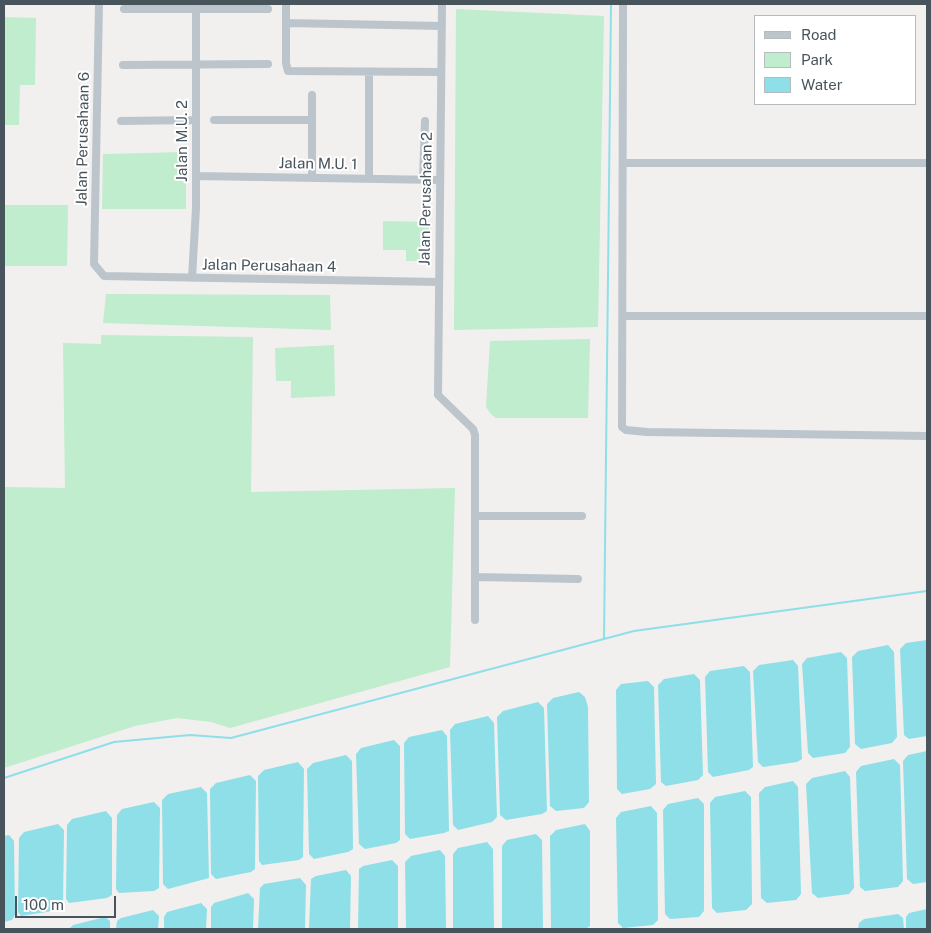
<!DOCTYPE html>
<style>
body{margin:0}
#map{position:relative;width:931px;height:933px;overflow:hidden;background:#f2efef;font-family:"Public Sans",sans-serif}
canvas{display:block}
.frame{position:absolute;inset:0;border:5px solid #48545c;pointer-events:none}
.legend{position:absolute;left:754px;top:15px;width:162px;height:90px;box-sizing:border-box;background:#fff;border:1px solid #b6bbbe;margin:0;padding:6px 9px;list-style:none;font-size:15px;color:#48545c}
.legend li{display:flex;align-items:center;gap:10px;height:25px}
.legend b{width:25px;border:1px solid #b6bbbe}
.scale{position:absolute;left:15px;top:896px;width:101px;height:22px;box-sizing:border-box;border:2px solid #48545c;border-top:0;padding-left:6px;font-size:15px;line-height:18px;white-space:nowrap;color:#48545c;-webkit-text-stroke:4px #fff;paint-order:stroke}
</style>
<div id="map">
<canvas width="931" height="933"></canvas>
<div class="frame"></div>
<ul class="legend">
<li><b style="height:6px;background:#bbc5cb"></b>Road</li>
<li><b style="height:14px;background:#bfedcd"></b>Park</li>
<li><b style="height:14px;background:#8edfe8"></b>Water</li>
</ul>
<div class="scale">100 m</div>
</div>
<script>
const c = document.querySelector('canvas').getContext('2d');
c.lineJoin = 'round';
function fillPath(path, color) { c.fillStyle = color; c.fill(path, 'evenodd'); }
const toPath = rows => new Path2D(rows.map(r => 'M' + r).join(''));
function stroke(path, color, width, dash) { c.strokeStyle = color; c.lineWidth = width; c.lineCap = dash ? 'butt' : 'round'; c.setLineDash(dash || []); c.stroke(path); }
function label(font, color, halo, rows, align = 'center') {
  c.font = font + ' "Public Sans",sans-serif'; c.lineWidth = 4; c.setLineDash([]); c.textBaseline = 'middle'; c.strokeStyle = halo; c.fillStyle = color; for (const [text, x, y, turn = 0] of rows) {
    c.save(); c.translate(x, y); c.rotate((+turn || 0) * Math.PI / 180); c.textAlign = isNaN(turn) ? turn : align; if (halo) c.strokeText(text, 0, 0); c.fillText(text, 0, 0); c.restore();
  }
}
const green = toPath([
 [456,9,604,16,598,327,454,330],
 [4,17,36,18,35,85,20,85,19,125,4,125],
 [186,152,186,209,102,209,103,154],
 [4,205,68,205,67,266,4,266],
 [383,221,429,222,428,261,406,261,406,250,383,250],
 [106,294,330,295,331,330,103,323],
 [101,335,253,337,251,492,455,488,450,667,230,728,211,722,177,718,135,726,4,768,4,487,65,488,63,343,101,344],
 [590,339,588,418,496,418,491,414,486,407,490,341],
 [334,345,335,396,291,398,291,381,276,381,275,348]
]);
const water = toPath([
 [927,640,927,736,909,739,904,735,900,649,906,643],
 [888,645,894,652,897,737,892,743,861,749,855,744,852,657,858,651],
 [841,652,847,658,850,747,845,753,813,758,808,753,802,664,807,658],
 [793,660,798,666,802,759,797,762,763,767,758,762,753,671,759,665],
 [744,666,750,672,753,767,749,770,713,777,708,772,705,677,710,671],
 [694,674,700,680,703,775,698,780,666,786,661,782,658,685,664,679],
 [648,681,654,687,656,784,650,789,622,794,617,789,616,690,621,684],
 [579,692,585,697,588,707,589,802,584,808,556,811,550,806,547,704,553,698],
 [538,702,544,708,547,811,542,814,506,820,500,815,497,717,503,711],
 [488,716,494,723,497,817,492,822,458,830,453,825,450,730,455,724],
 [442,730,447,736,449,831,444,833,410,839,405,834,404,743,409,737],
 [394,740,400,746,400,840,396,843,365,849,359,844,356,754,361,748],
 [927,751,927,882,913,884,907,879,903,761,908,755],
 [346,755,352,761,353,849,348,852,314,859,309,854,307,769,313,763],
 [894,759,900,765,903,881,898,887,865,891,860,887,856,772,861,766],
 [298,762,304,769,303,857,299,860,262,865,259,861,258,776,264,770],
 [845,771,850,777,854,888,849,894,818,898,812,893,806,784,812,778],
 [250,775,256,781,255,869,251,872,216,879,211,874,210,789,216,783],
 [793,781,798,787,801,894,796,900,767,903,761,898,759,793,765,787],
 [201,787,207,793,209,878,168,889,163,884,162,800,168,794],
 [745,791,751,797,752,904,746,910,717,913,712,908,710,803,715,797],
 [698,798,704,804,704,911,699,917,670,919,665,914,663,810,668,804],
 [154,802,160,808,159,888,154,891,119,893,116,889,117,815,122,809],
 [651,806,657,813,658,920,653,925,623,928,618,923,616,818,621,812],
 [106,811,112,818,112,895,107,898,69,903,66,899,67,825,72,819],
 [58,824,64,830,63,907,59,910,21,916,18,912,19,838,24,832],
 [585,824,590,831,590,926,586,929,551,929,550,836,556,830],
 [536,834,542,840,543,929,502,929,502,846,507,840],
 [9,835,14,841,15,915,12,920,4,922,4,836],
 [487,842,493,849,494,929,453,929,453,854,458,848],
 [440,850,445,856,446,929,406,929,405,862,411,856],
 [392,860,398,866,398,929,358,929,359,869,363,866],
 [346,870,351,876,350,929,309,929,311,879,316,876],
 [300,878,306,885,305,929,258,929,260,888,264,884],
 [248,893,254,899,253,929,211,929,211,907,214,903],
 [201,903,207,909,206,929,164,929,164,917,167,912],
 [927,909,927,929,906,929,906,917,909,913],
 [153,910,159,916,158,929,116,929,117,921,121,918],
 [898,914,903,918,904,929,858,929,859,923,864,919],
 [105,917,110,921,110,929,69,929,73,925]
]);
const stream = toPath([
 [604,639,611,4],
 [4,778,114,742,190,735,231,738,634,631,927,591]
]);
const minor = toPath([
 [99,4,94,264,104,276,439,282],
 [286,4,286,63,288,71,441,72],
 [442,4,438,395,473,429,475,435,475,620],
 [623,4,622,427,626,430,647,432,927,436],
 [124,9,268,9],
 [286,23,442,26],
 [123,65,268,64],
 [369,72,369,179],
 [214,120,312,120],
 [121,121,196,120],
 [623,163,927,163],
 [196,176,440,180],
 [312,178,312,95],
 [423,179,425,121],
 [192,278,196,208,196,4],
 [623,316,927,316],
 [476,516,582,516],
 [476,577,578,579]
]);
const streetNames = [
 ["Jalan Perusahaan 6",83,139,-89],
 ["Jalan M.U. 2",182,141,-90],
 ["Jalan M.U. 1",318,164,1],
 ["Jalan Perusahaan 2",426,199,-89],
 ["Jalan Perusahaan 4",269,266,1]
];
fillPath(green, '#bfedcd');
fillPath(water, '#8edfe8');
stroke(stream, '#8edfe8', 2);
stroke(minor, '#bbc5cb', 8);
label('15px', '#48545c', '#fff', streetNames);
</script>
